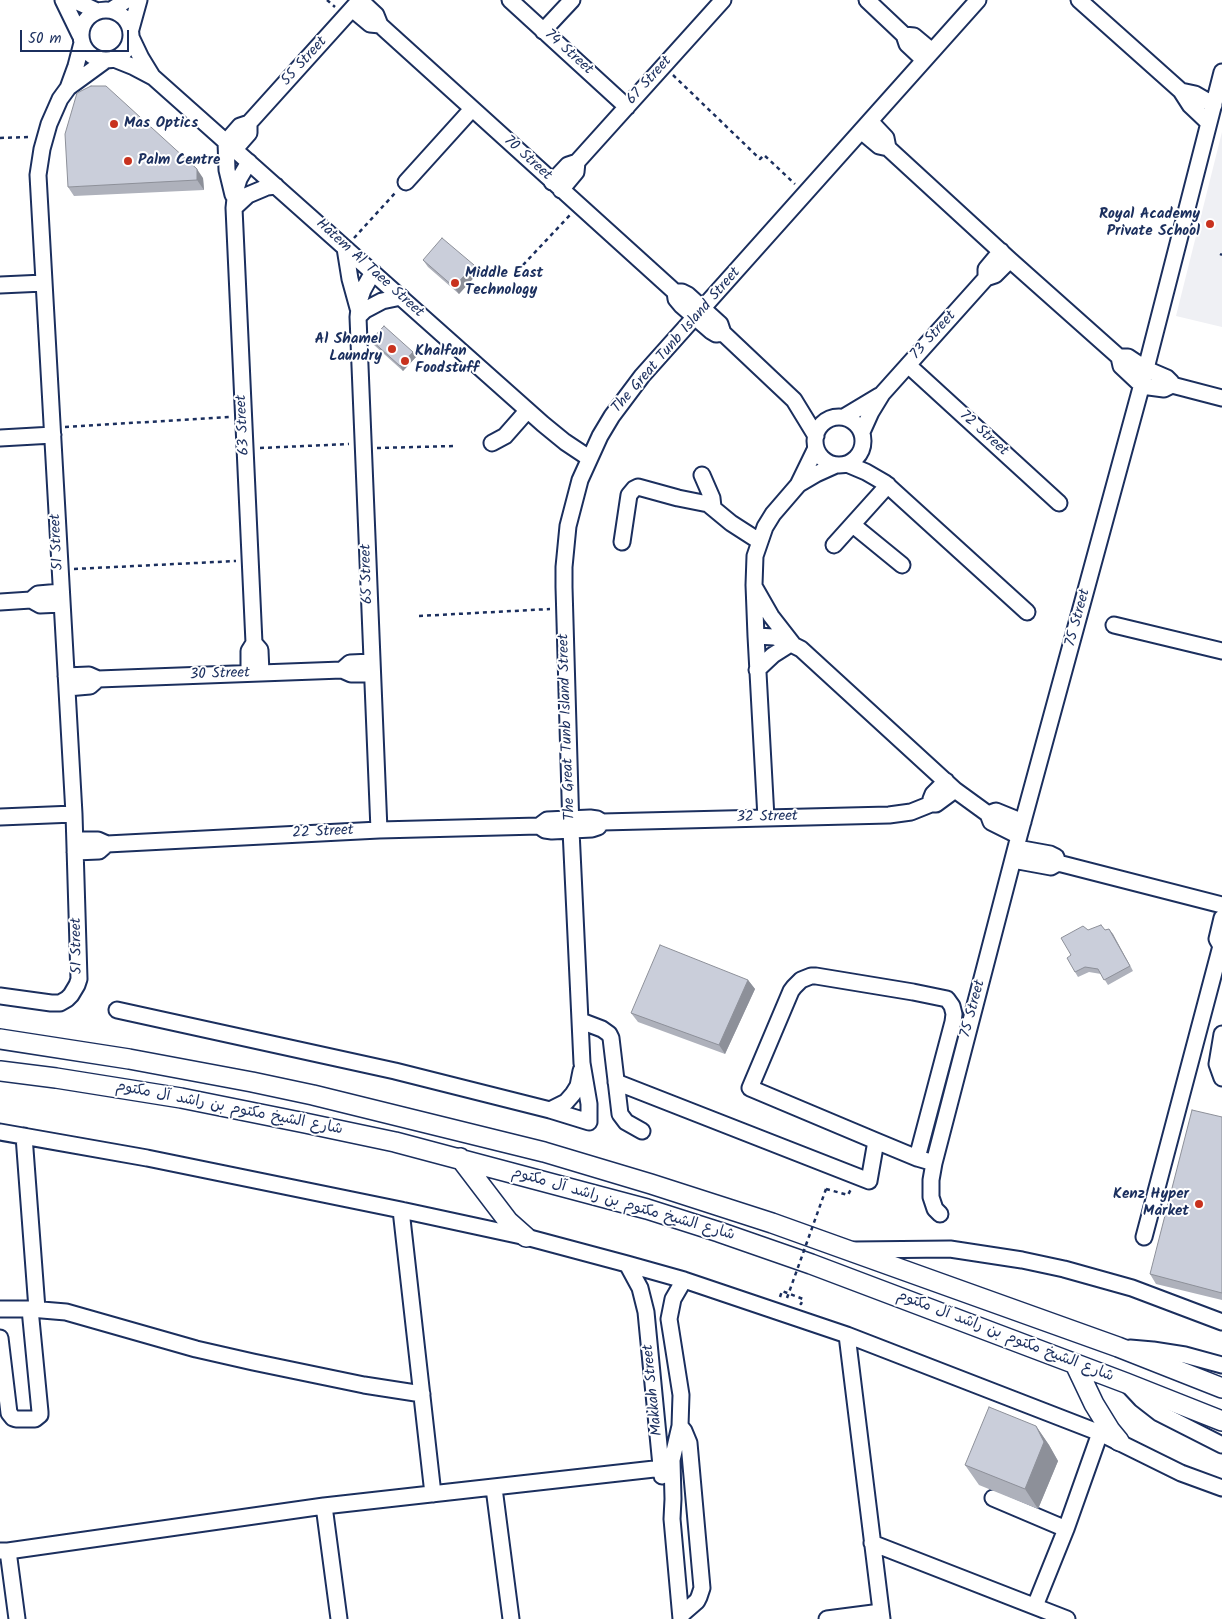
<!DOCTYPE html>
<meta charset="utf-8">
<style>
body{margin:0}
#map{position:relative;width:1222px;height:1619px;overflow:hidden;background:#fff;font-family:Kalam,sans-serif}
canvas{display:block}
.scale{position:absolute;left:20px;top:30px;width:109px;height:22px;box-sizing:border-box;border:2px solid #1b2f5e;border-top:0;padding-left:6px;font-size:15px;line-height:18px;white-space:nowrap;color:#1b2f5e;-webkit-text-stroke:4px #fff;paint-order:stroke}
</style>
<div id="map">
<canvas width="1222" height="1619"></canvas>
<div class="scale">50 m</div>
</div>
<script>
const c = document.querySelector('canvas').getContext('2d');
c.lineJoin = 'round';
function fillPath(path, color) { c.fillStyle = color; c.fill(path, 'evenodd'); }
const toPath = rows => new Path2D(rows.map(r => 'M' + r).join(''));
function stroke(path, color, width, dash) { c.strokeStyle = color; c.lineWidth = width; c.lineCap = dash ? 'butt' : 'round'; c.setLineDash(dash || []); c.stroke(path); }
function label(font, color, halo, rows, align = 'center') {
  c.font = font + ' Kalam,"Playpen Sans Arabic",sans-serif'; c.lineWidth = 4; c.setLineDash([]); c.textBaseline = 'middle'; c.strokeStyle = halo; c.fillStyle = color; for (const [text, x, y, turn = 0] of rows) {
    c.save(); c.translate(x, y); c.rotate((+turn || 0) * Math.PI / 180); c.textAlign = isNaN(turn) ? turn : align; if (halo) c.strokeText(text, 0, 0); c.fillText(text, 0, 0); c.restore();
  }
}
const built = toPath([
 [1222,132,1222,327,1176,316]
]);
const path = toPath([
 [327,0,335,7],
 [673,75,760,159,764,155,795,184],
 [0,138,31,137],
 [354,238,396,192],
 [1220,254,1222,255],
 [523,265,570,215],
 [65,427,229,417],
 [260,448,349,444],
 [377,448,454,446],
 [74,569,236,561],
 [419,616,550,609],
 [826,1189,848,1195,851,1189],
 [780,1297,782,1291,803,1299,801,1304,800,1303]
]);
const minor = toPath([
 [63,0,80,35],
 [73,0,97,11],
 [360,0,376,15,380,25,675,292,676,299,681,305,711,331,716,334,723,333],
 [510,0,627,107],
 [867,0,904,35,907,44,924,60],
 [1079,0,1181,91,1190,105,1209,123],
 [352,9,370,24,380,25],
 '81 35a25 25 0 1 1 50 0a25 25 0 1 1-50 0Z',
 [111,10,127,0],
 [131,29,139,0],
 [543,31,572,0],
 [904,35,914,36,932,51],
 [131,37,141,58,152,76],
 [114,59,134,67,153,77,543,424,565,442,589,458],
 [69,87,106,60],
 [1181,91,1195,94,1214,105],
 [870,121,886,138,888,148,1010,260,1119,357,1121,366,1137,381,1149,387,1164,389,1172,385,1222,398],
 [861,131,879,146,888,148],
 [235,149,249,133,249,123],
 [249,162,239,179,236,189,234,208,254,643,249,651,249,673],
 [406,182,472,109],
 [552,182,568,165,577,162,723,0],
 [561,190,576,172,577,162],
 [233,195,227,170,226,142,240,126,249,123,360,0],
 [234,208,248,195,267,187,276,186],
 [345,248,350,279,358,308],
 [373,272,363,290,360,299,358,317,379,830],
 [986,278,986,269,1001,251],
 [0,285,44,283],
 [675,292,682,292,688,295,720,324,723,333,794,400,816,436],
 [358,317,365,310,382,301,401,297],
 [1119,357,1128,357,1146,369,1167,378,1171,382,1172,385],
 [908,365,1059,503],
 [844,417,879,396],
 '815 441a24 24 0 1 1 48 0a24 24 0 1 1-48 0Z',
 [862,432,871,412,882,394,986,278,995,275,1010,260],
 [0,438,53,435],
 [492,443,505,436,527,411],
 [847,464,866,472,885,483,1027,612],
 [702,475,712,498,713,507],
 [799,484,816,474,836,465],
 [853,525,902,565],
 [622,542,629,495,634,489,638,487,678,498,708,504,731,523,759,541],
 [834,545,888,485],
 [755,588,771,616,792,643],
 [31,600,38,594,61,592],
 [0,602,31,600,40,605,62,604],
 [1114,625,1222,651],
 [756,636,774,637,783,640,801,649,955,790,988,814,991,822,1019,836],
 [254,643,260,650,261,673],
 [342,670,350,663,372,662],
 [757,670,773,655,792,643],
 [66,676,89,675,98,679,342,670,351,674,372,674],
 [67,688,90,686,98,679],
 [931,804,931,799,933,794,946,781],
 [988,814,996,811,1023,822],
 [0,817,74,814],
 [766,818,756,636,754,585,755,556,765,527,773,514,798,485,816,448],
 [539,826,547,820,590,818,597,819,602,822,889,815,911,812,931,804,936,804,955,790],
 [75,840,98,840,107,844,379,830,539,826,545,830,552,831,592,829,598,827,602,822],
 [1017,848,1050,854,1056,857,1058,863],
 [75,852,99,851,107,844],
 [1013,860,1051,867,1058,863,1222,905],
 [0,996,51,1003,60,1003,67,999,71,995,77,985,79,979,74,814,38,175,42,149,49,124,60,99,68,88,76,66,82,43],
 [117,1010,395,1071,550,1110,589,1122,589,1104,582,1063,571,830,564,587,564,567,568,526,580,480,600,436,612,416,642,376,978,0],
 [581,1021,602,1029,609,1034,611,1038,620,1114,626,1122,642,1131],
 [1222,1034,1217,1064,1222,1078],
 [616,1082,869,1181,876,1141],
 [550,1110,566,1102,573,1094,578,1086,581,1071],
 [0,1132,147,1158,401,1210,526,1237,627,1264,684,1280,847,1335,1100,1433,1181,1473,1222,1488],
 [24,1136,37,1309],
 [917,1158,953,1022,954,1014,952,1006,947,999,913,992,816,976,811,976,801,980,794,987,791,991,750,1088,876,1141,917,1158,934,1163],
 [401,1210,433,1494],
 [940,1214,935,1209,931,1197,931,1180,934,1163,1019,836,1142,384,1222,72],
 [1144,1237,1221,946,1217,939,1222,918],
 [854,1250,950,1249,1022,1260,1064,1269,1132,1288,1222,1322],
 [627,1264,640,1288,646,1312,662,1476],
 [0,1309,30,1309,66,1312,196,1349,253,1362,364,1385,422,1394],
 [847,1335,882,1619],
 [0,1338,9,1413,13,1418,16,1419,35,1419,40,1415,40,1412,30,1309],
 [1130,1348,1153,1350,1185,1355,1222,1365],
 [1127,1384,1141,1399,1159,1413,1222,1445],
 [680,1426,684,1431,689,1443,702,1588,699,1597,697,1601,681,1615],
 [494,1488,511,1619],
 [993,1498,1066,1529],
 [324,1506,339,1619],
 [872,1543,1067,1619],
 [0,1551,8,1551,324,1506,672,1467],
 [8,1551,17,1619],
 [1035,1606,1066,1529,1100,1433],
 [681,1619,672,1519,673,1499,672,1460,680,1426,681,1395,669,1319,673,1299,684,1280],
 [827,1619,881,1612]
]);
const major = toPath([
 [0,1039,129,1059,252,1082,313,1095,544,1152,651,1184,772,1223,1118,1347,1222,1388],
 [0,1071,56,1078,181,1098,305,1123,395,1142,647,1209,719,1232,811,1264,1126,1383,1222,1421],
 [460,1158,508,1221,526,1237],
 [1075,1364,1094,1404,1110,1430,1119,1441]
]);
const pathBridge = toPath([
 [787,1298,826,1189]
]);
const wall = toPath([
 [203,178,204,190,74,196,68,187],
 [423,260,479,272,459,294,428,267],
 [371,340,416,357,403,371,374,345],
 [1109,929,1133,971,1108,985,1101,974,1089,972,1078,977,1075,972,1071,955,1088,930,1105,930],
 [748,980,755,989,725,1054,638,1022,631,1013],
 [1222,1117,1222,1300,1156,1284,1150,1274],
 [1036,1426,1049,1445,1058,1461,1038,1509,979,1485,965,1465]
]);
const shadedWall = toPath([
 [197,169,203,178,204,190,197,180],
 [474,265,479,272,459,294,454,287],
 [413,352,416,357,403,371,400,366],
 [1109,929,1113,934,1133,971,1130,966],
 [748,980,755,989,725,1054,719,1045],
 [1036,1426,1049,1445,1058,1461,1038,1509,1025,1489]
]);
const building = toPath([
 [91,86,106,86,197,169,197,180,68,187,65,134,77,93,91,86],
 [442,238,474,265,454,287,423,260,442,238],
 [384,326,413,352,400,366,371,340,384,326],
 [1101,925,1105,930,1109,929,1130,966,1104,980,1098,969,1085,967,1075,972,1067,958,1071,955,1061,938,1083,926,1088,930,1101,925],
 [660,945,748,980,719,1045,631,1013,660,945],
 [1192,1110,1222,1117,1222,1293,1150,1274,1192,1110],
 [989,1407,1036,1426,1044,1442,1025,1489,965,1465,989,1407]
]);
const markers = [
 [114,124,5,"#c8321e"],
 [128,161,5,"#c8321e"],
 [1210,224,5,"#c8321e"],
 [455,283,5,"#c8321e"],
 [392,349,5,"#c8321e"],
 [405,361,5,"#c8321e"],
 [1199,1204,5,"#c8321e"]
];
const streetNames = [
 ["74 Street",568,53,42],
 ["55 Street",305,62,-48],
 ["67 Street",650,81,-48],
 ["70 Street",527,159,42],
 ["Hatem Al Taee Street",369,269,42],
 ["73 Street",934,336,-48],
 ["The Great Tunb Island Street",677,341,-49],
 ["63 Street",244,425,-93],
 ["72 Street",983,434,42],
 ["51 Street",58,542,-93],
 ["65 Street",368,574,-92],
 ["75 Street",1079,618,-75],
 ["30 Street",220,675,-2],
 ["The Great Tunb Island Street",568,727,-92],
 ["32 Street",767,818,-1],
 ["22 Street",323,833,-3],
 ["51 Street",78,946,-91],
 ["75 Street",974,1009,-75],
 ["شارع الشيخ مكتوم بن راشد آل مكتوم",229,1109,11],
 ["شارع الشيخ مكتوم بن راشد آل مكتوم",623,1205,16],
 ["شارع الشيخ مكتوم بن راشد آل مكتوم",1005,1337,21],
 ["Makkah Street",654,1390,-96]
];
const poiNames = [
 ["Mas Optics",124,124],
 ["Palm Centre",138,161],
 ["Royal Academy",1200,215,"right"],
 ["Private School",1200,232,"right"],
 ["Middle East",465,274],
 ["Technology",465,291],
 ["Al Shamel",382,340,"right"],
 ["Laundry",382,357,"right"],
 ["Khalfan",415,352],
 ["Foodstuff",415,369],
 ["Kenz Hyper",1189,1195,"right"],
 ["Market",1189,1212,"right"]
];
fillPath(built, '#eff0f4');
stroke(minor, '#1b2f5e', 19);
stroke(major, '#1b2f5e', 22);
stroke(path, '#1b2f5e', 2.5, [4, 4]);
stroke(minor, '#fff', 15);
stroke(major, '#fff', 19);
stroke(pathBridge, '#1b2f5e', 2.5, [4, 4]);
fillPath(wall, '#aeb1bb');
fillPath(shadedWall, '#8d9099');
fillPath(building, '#caceda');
stroke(building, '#8d9099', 1);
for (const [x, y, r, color] of markers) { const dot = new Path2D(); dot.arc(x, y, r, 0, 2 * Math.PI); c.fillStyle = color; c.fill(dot); stroke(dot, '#fff', 2); }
label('15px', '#1b2f5e', '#fff', streetNames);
label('bold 15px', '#1b2f5e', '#fff', poiNames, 'left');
</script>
